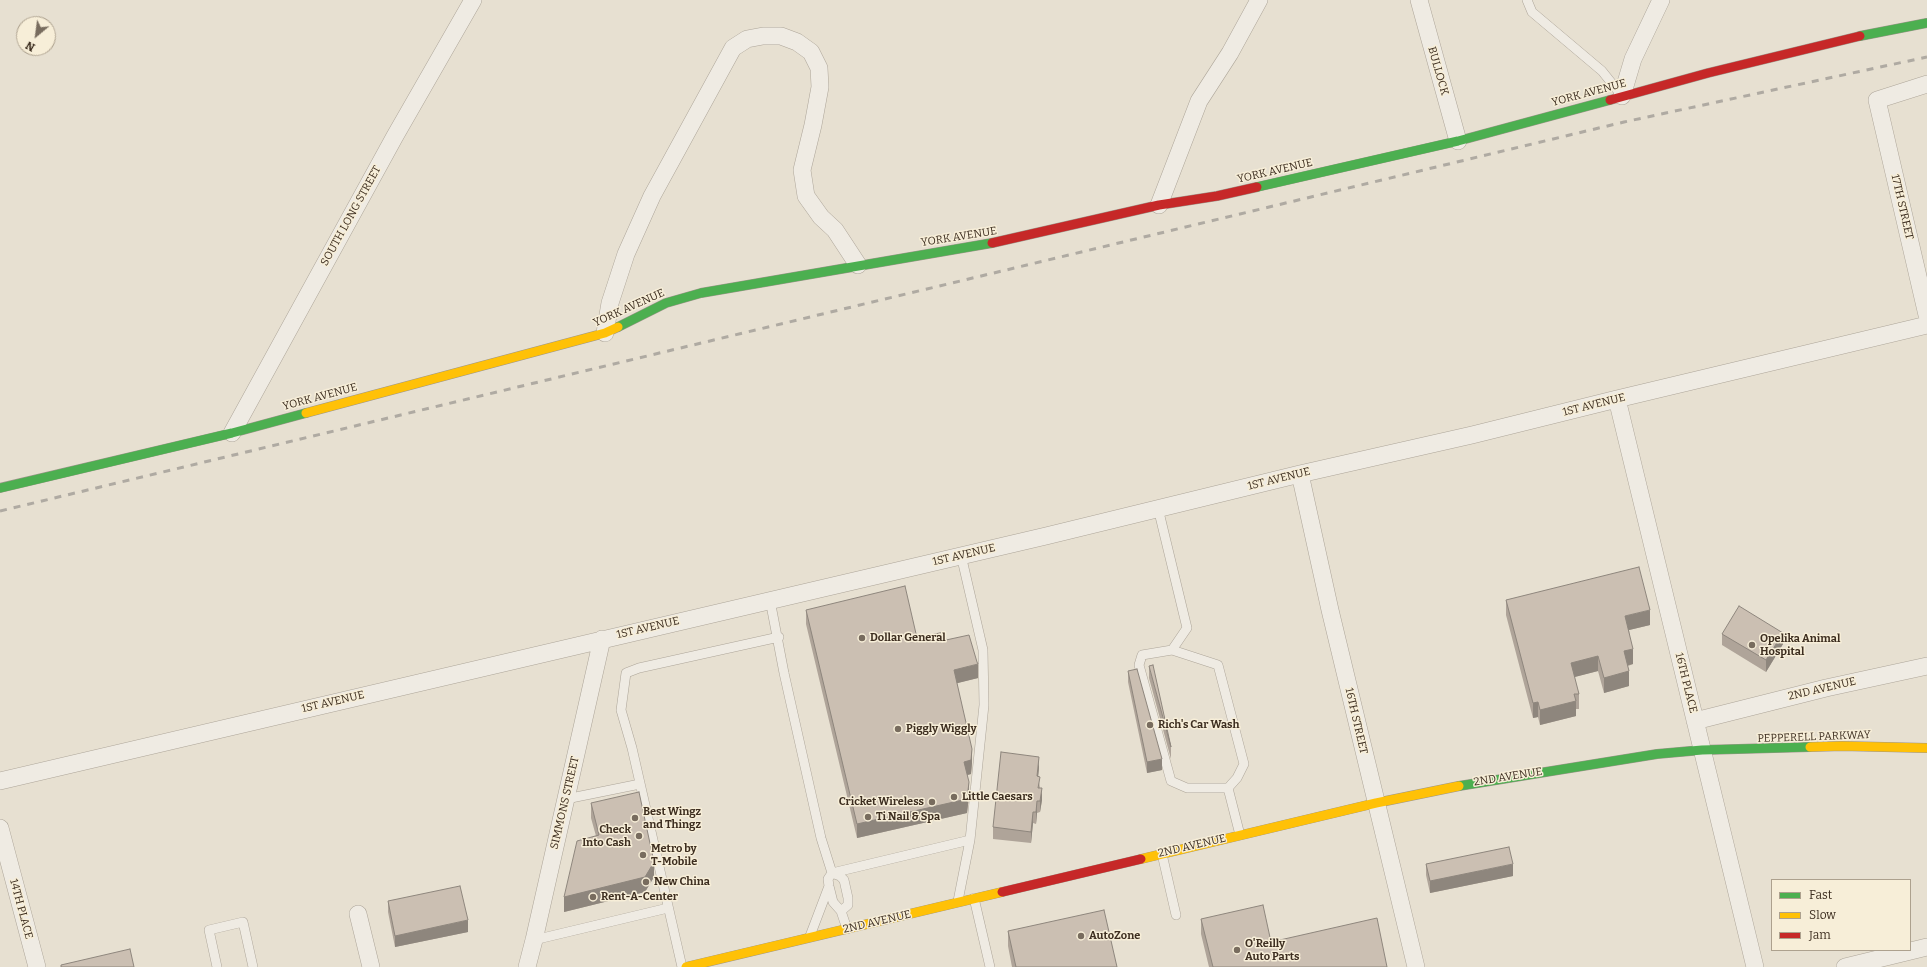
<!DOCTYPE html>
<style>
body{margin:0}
#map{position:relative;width:1927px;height:967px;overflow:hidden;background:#e7e0d1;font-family:Bitter,serif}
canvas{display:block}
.legend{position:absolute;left:1771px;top:879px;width:140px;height:72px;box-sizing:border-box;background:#f7eed8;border:1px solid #ada18e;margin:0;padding:5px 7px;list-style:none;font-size:12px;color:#3d2e20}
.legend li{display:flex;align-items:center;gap:8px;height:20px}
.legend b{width:20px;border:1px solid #ada18e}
.north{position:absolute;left:16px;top:16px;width:40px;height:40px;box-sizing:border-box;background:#f7eed8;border:1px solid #ada18e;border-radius:50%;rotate:209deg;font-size:11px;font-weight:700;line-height:16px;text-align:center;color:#3d2e20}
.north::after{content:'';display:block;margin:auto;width:14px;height:18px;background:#786c5e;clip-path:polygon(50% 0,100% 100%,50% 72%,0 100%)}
</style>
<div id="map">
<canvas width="1927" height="967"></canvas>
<ul class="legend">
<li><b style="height:5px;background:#4caf50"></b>Fast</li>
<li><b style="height:5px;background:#ffc107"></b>Slow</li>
<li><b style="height:5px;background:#c62828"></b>Jam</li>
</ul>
<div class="north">N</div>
</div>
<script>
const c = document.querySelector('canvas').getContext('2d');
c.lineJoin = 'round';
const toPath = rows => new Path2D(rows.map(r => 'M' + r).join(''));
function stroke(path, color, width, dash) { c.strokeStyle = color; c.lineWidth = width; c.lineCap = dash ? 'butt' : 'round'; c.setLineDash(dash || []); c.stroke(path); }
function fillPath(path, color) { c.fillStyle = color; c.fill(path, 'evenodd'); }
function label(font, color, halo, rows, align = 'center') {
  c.font = font + ' Bitter,serif'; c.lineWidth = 3; c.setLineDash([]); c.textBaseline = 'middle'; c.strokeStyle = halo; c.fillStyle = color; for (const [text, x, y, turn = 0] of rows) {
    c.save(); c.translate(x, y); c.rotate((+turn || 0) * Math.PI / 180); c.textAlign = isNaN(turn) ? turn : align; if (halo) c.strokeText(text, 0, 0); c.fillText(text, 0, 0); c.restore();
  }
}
const lane = toPath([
 [1527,0,1532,12,1602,71,1622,96],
 [1158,508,1187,628,1172,650],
 [770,600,784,673,821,838,832,873],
 [1172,650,1218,665,1244,764,1237,778,1228,788,1187,788,1171,781,1139,665,1142,655,1172,650],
 [1228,788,1240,835],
 [566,799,640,784],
 [1162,854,1176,915],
 [832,873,840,876,844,880,848,898,848,905,841,911],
 [974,898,990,967],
 [958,901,970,840,984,705,983,650,961,555],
 [847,929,841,911,833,902,829,886,828,879,832,873,970,840],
 [810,936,829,886],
 [534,940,668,908],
 [217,967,209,930,243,922,253,967],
 [682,967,632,748,621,710,626,673,639,668,779,637]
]);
const street = toPath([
 [1419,0,1458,141],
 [1927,84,1877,100,1927,315],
 [1622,96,1633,59,1661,0],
 [1159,205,1199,101,1230,53,1259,0],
 [605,333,610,303,626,254,652,196,733,48,747,39,763,36,781,36,797,42,811,52,819,68,820,87,813,125,802,170,806,196,821,217,835,230,858,265],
 [1617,399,1755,967],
 [232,433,395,136,473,0],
 [1300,474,1330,610,1416,967],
 [1695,721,1826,688,1927,666],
 [0,781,1046,536,1300,474,1472,435,1617,399,1927,325],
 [0,828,37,967],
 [358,914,371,967],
 [527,967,534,940,602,639],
 [1845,967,1927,947]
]);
const fast = toPath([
 [1860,36,1927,23],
 [1257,187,1458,141,1610,100],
 [618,327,666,303,701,293,992,243],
 [0,488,232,433,306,413],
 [1459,786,1657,754,1702,750,1810,747]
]);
const slow = toPath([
 [306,413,605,333,618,327],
 [1810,747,1842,746,1927,748],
 [1141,859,1376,803,1459,786],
 [686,967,1002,892]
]);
const jam = toPath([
 [1610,100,1708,73,1860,36],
 [992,243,1159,205,1217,196,1257,187],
 [1002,892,1141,859]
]);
const rail = toPath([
 [0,511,1624,122,1927,57]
]);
const wall = toPath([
 [1506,600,1650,625,1629,630,1633,664,1628,666,1629,686,1604,693,1598,671,1574,677,1579,694,1579,709,1576,709,1576,716,1540,725,1538,717,1533,718,1506,615],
 [806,610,917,638,946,640,978,678,957,683,972,763,971,774,967,775,969,796,967,813,857,838,806,624],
 [1722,634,1783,644,1766,672,1722,645],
 [1149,666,1171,747,1171,759,1149,678],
 [1128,671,1162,770,1147,773,1128,682],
 [1039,768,1038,776,1042,800,1040,812,1037,813,1036,824,1033,823,1031,843,993,839,993,827],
 [591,803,654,877,645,892,564,912,596,836,591,818],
 [1426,864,1513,876,1430,893,1426,875],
 [388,901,468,932,395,947,388,912],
 [1201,919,1271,942,1387,967,1209,967,1201,934],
 [1008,931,1117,967,1012,967,1008,946]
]);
const shadedWall = toPath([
 [1650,610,1650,625,1625,631,1625,616],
 [1783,633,1783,644,1766,672,1766,660],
 [1633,649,1633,664,1624,666,1624,651],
 [1598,656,1598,671,1571,678,1571,663],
 [978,664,978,678,954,684,954,670],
 [1629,671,1629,686,1604,693,1604,678],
 [1576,701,1576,716,1540,725,1540,710],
 [1538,702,1538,717,1533,718,1533,703],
 [972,749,972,763,971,774,964,776,964,762],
 [1039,757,1039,768,1037,788,1037,776],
 [1162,759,1162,770,1147,773,1147,762],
 [969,782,969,796,967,813,857,838,857,824],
 [1042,788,1042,800,1040,812,1040,801],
 [1037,801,1037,813,1036,824,1036,812],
 [1033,812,1033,823,1031,843,1031,832],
 [654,862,654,877,645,892,564,912,564,897],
 [1513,864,1513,876,1430,893,1430,881],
 [468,920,468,932,395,947,395,936]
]);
const building = toPath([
 [1639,567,1650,610,1625,616,1633,649,1624,651,1629,671,1604,678,1598,656,1571,663,1579,694,1574,694,1576,701,1540,710,1538,702,1533,703,1506,600,1639,567],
 [905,586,917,638,944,632,946,640,969,635,977,662,978,664,954,670,972,749,971,760,964,762,969,782,967,799,857,824,806,610,905,586],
 [1739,606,1783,633,1766,660,1722,634,1739,606],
 [1153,665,1171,747,1149,666,1153,665],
 [1137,669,1162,759,1147,762,1128,671,1137,669],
 [1001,752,1039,757,1037,776,1040,777,1038,788,1042,788,1040,801,1037,801,1036,812,1033,812,1031,832,993,827,1001,752],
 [639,792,654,862,645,877,564,897,577,841,599,835,591,803,639,792],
 [1509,847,1513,864,1430,881,1426,864,1509,847],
 [460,886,468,920,395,936,388,901,460,886],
 [1263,905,1271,942,1377,918,1387,967,1213,967,1201,919,1263,905],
 [1104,910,1117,967,1016,967,1008,931,1104,910],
 [130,949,134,967,61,967,61,965,130,949]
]);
const markers = [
 [862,638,4,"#786c5e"],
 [1752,645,4,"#786c5e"],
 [1150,725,4,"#786c5e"],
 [898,729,4,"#786c5e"],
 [954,797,4,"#786c5e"],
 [932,802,4,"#786c5e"],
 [868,817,4,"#786c5e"],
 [635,818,4,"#786c5e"],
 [639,836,4,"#786c5e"],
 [643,855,4,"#786c5e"],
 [646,882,4,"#786c5e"],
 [593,897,4,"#786c5e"],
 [1081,936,4,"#786c5e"],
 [1237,950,4,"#786c5e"]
];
const streetNames = [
 ["BULLOCK",1438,71,74],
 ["YORK AVENUE",1589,93,-15],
 ["YORK AVENUE",1275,171,-13],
 ["17TH STREET",1902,207,77],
 ["SOUTH LONG STREET",351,216,-61],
 ["YORK AVENUE",959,237,-9],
 ["YORK AVENUE",629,308,-24],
 ["YORK AVENUE",320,397,-15],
 ["1ST AVENUE",1594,405,-14],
 ["1ST AVENUE",1279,479,-14],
 ["1ST AVENUE",964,555,-13],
 ["1ST AVENUE",648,628,-13],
 ["16TH PLACE",1686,683,76],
 ["2ND AVENUE",1822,689,-13],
 ["1ST AVENUE",333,702,-13],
 ["16TH STREET",1356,721,77],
 ["PEPPERELL PARKWAY",1814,737,-2],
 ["2ND AVENUE",1508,777,-9],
 ["SIMMONS STREET",565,803,-77],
 ["2ND AVENUE",1192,846,-13],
 ["14TH PLACE",21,909,75],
 ["2ND AVENUE",877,922,-13]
];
const poiNames = [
 ["Dollar General",870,638],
 ["Opelika Animal",1760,639],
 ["Hospital",1760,652],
 ["Rich's Car Wash",1158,725],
 ["Piggly Wiggly",906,729],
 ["Little Caesars",962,797],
 ["Cricket Wireless",924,802,"right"],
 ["Best Wingz",643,812],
 ["and Thingz",643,825],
 ["Ti Nail & Spa",876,817],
 ["Check",631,830,"right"],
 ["Into Cash",631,843,"right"],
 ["Metro by",651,849],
 ["T-Mobile",651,862],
 ["New China",654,882],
 ["Rent-A-Center",601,897],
 ["AutoZone",1089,936],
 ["O'Reilly",1245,944],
 ["Auto Parts",1245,957]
];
stroke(lane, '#ada599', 10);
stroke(street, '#ada599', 18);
stroke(fast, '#9c958a', 10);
stroke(slow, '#9c958a', 10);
stroke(jam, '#9c958a', 10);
stroke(lane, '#efebe3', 9);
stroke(street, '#efebe3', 17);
stroke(fast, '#4caf50', 9);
stroke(slow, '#ffc107', 9);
stroke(jam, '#c62828', 9);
stroke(rail, '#afaaa2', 3, [7, 7]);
fillPath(wall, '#afa499');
fillPath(shadedWall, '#8e867d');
fillPath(building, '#cbbfb2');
stroke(building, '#8e867d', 1);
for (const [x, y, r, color] of markers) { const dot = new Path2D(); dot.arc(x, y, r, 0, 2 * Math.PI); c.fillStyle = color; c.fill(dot); stroke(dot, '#f7eed8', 1.5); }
label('11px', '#3d2e20', '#f7eed8', streetNames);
label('bold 11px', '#3d2e20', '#f7eed8', poiNames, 'left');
</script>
